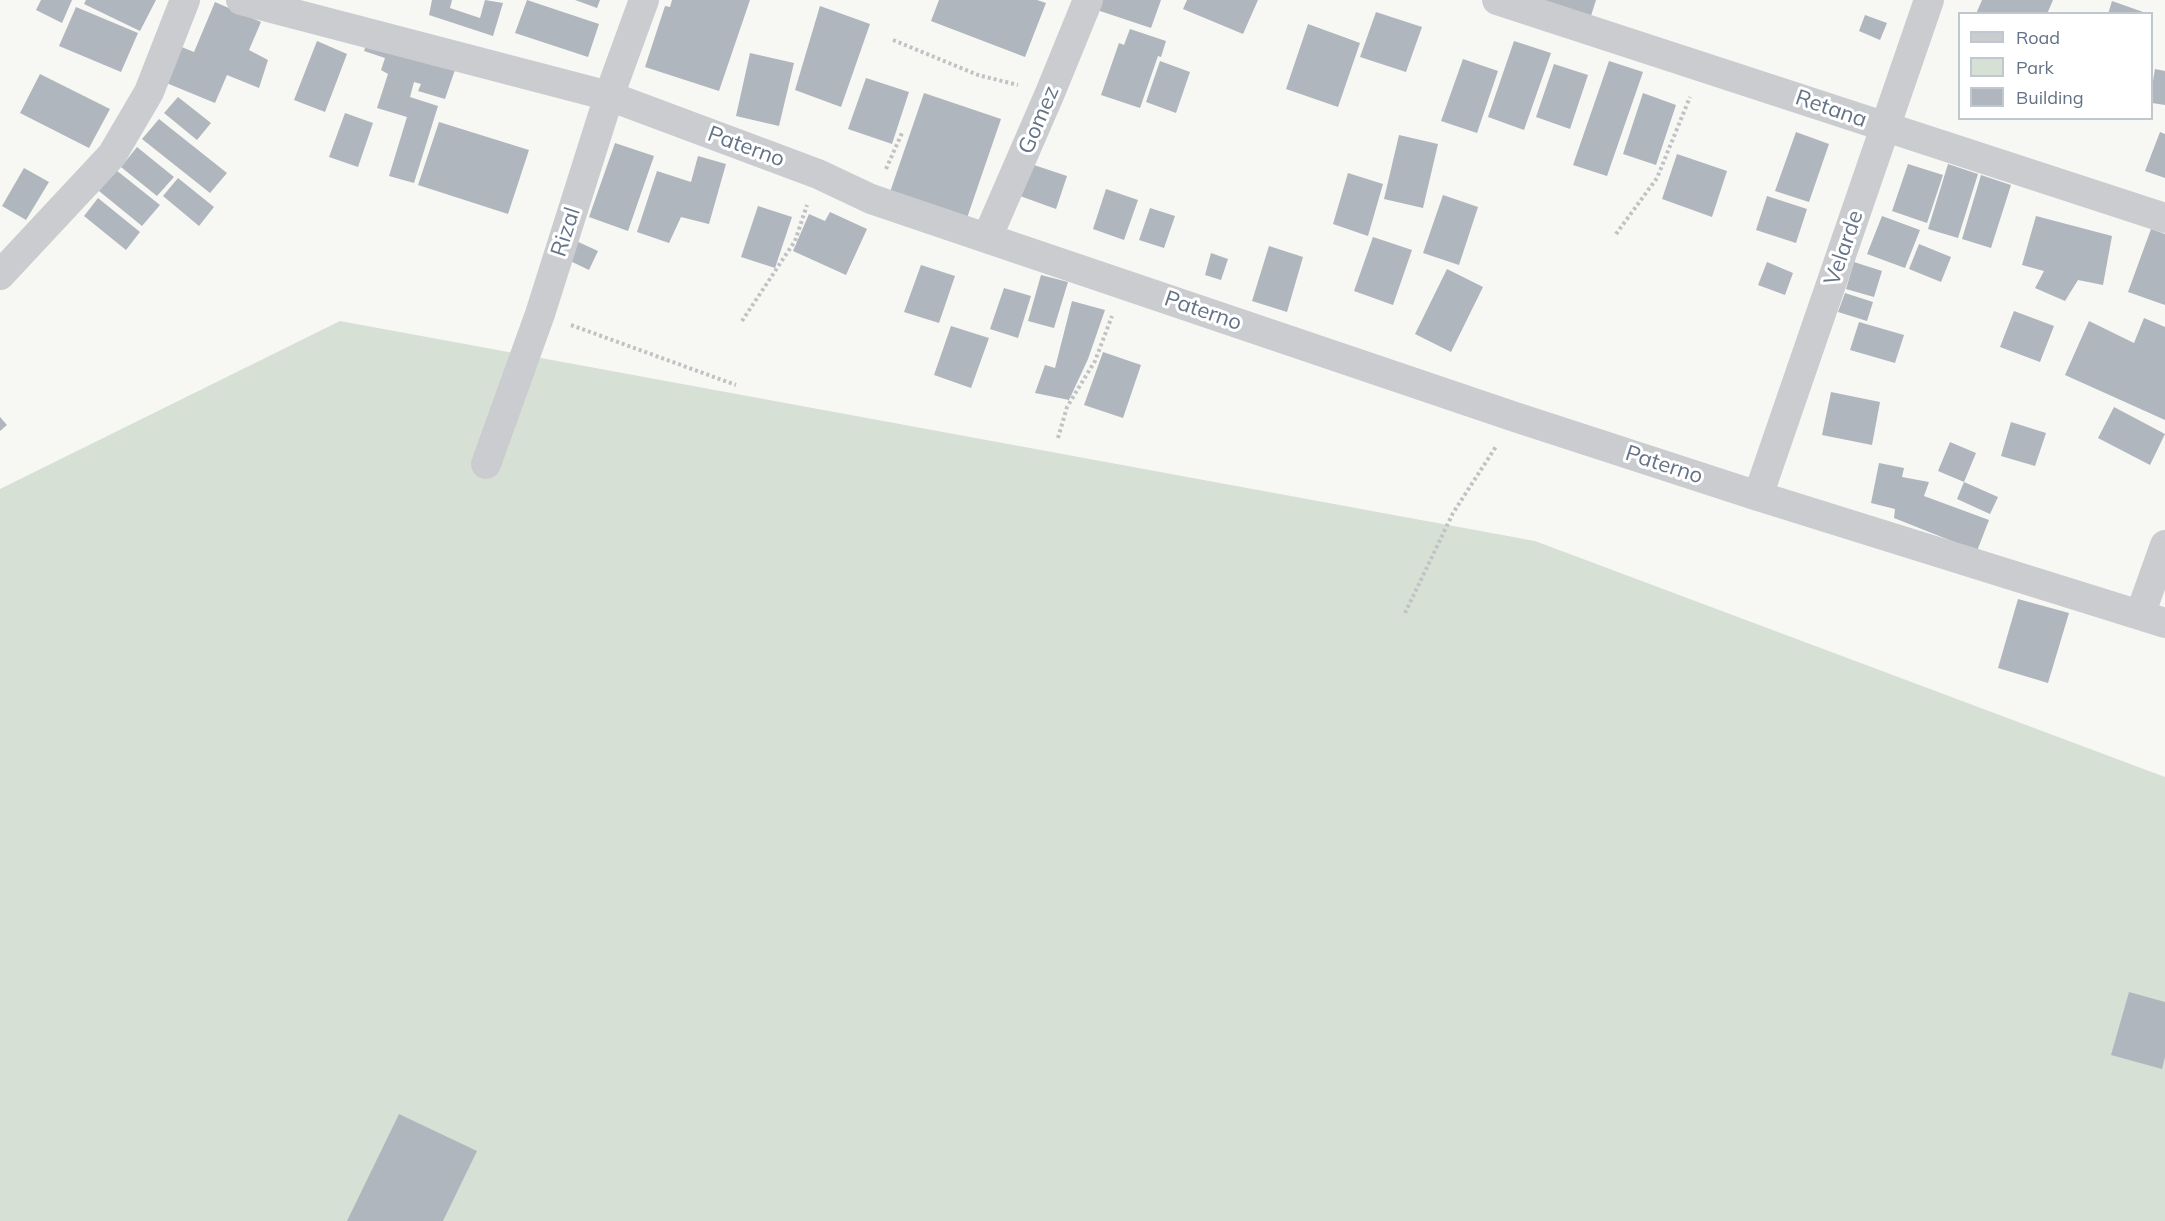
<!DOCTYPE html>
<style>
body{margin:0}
#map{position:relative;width:2165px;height:1221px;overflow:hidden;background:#f7f7f4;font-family:Mulish,sans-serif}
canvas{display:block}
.legend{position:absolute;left:1958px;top:12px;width:195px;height:108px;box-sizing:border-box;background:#fff;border:2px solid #c1c7cf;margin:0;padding:8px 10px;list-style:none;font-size:18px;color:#647387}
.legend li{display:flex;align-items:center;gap:12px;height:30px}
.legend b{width:30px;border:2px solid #c1c7cf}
</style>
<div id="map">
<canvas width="2165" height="1221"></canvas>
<ul class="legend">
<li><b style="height:8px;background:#caccd0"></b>Road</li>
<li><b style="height:16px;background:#d7e0d5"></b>Park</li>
<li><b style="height:16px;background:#b0b6bd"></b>Building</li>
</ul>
</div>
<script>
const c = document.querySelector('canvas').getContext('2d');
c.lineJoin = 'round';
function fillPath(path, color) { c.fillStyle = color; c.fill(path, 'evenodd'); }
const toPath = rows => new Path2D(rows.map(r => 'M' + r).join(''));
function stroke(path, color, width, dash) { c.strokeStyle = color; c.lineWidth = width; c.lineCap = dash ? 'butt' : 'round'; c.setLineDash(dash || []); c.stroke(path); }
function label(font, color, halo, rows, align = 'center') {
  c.font = font + ' Mulish,sans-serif'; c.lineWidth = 6; c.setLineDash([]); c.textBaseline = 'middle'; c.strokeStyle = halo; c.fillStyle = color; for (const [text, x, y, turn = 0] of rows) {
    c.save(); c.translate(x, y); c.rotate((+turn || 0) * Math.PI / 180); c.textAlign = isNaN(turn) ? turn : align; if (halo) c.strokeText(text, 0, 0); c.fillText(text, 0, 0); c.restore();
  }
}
const green = toPath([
 [340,321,1535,541,2165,777,2165,1221,0,1221,0,489]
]);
const building = toPath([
 [41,0,72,0,62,23,36,10],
 [86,0,156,0,140,31,84,4],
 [432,0,452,0,450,8,480,18,485,0,503,3,493,36,429,15],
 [527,0,599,24,588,57,515,33],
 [575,0,600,0,597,8],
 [672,0,750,0,719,91,645,67,665,6,670,7],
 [939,0,1037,0,1046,3,1025,57,931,21],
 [1097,0,1161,0,1151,28,1094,9],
 [1187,0,1258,0,1243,34,1183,9],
 [1535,0,1596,0,1590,19],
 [1982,0,2053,0,2047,14,1976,14],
 [2112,1,2146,13,2146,14,2108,14],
 [215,2,261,22,249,50,268,60,259,88,227,75,215,103,164,82,179,46,194,52],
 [820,6,870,24,841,107,795,90],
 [76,7,138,33,121,72,59,46],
 [1376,12,1422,27,1406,72,1360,57],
 [1865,15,1887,23,1880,40,1859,31],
 [1308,24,1360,43,1338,107,1286,89],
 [1130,29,1166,41,1161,57,1158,56,1140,108,1101,95,1119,43,1124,45],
 [370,34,457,64,445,99,418,91,421,84,414,82,410,97,438,106,414,183,389,176,407,117,377,108,388,74,381,70,385,58,364,51],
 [317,41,347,54,325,112,294,100],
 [1514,41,1551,53,1524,130,1488,117],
 [750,53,794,63,779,126,736,116],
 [1463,59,1498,71,1477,133,1441,121],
 [1160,61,1190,72,1176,113,1146,102],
 [1609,61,1643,72,1607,176,1573,165],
 [1554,64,1588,75,1570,129,1536,117],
 [2155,69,2165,71,2165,105,2152,103,2152,87],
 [40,74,110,109,89,148,20,113],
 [866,78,909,92,892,144,848,129],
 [924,93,1001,119,967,218,890,192],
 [1643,93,1676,105,1656,165,1623,154],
 [178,97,211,123,197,140,164,113],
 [345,113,373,123,358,167,329,157],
 [159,119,227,173,210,193,142,139],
 [439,122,529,150,508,214,418,185],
 [1796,132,1829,144,1809,202,1775,191],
 [2160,132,2165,134,2165,178,2145,171],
 [1399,135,1438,144,1423,208,1384,199],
 [615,143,654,156,628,231,589,217],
 [137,147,174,177,157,196,121,167],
 [1677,154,1727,171,1712,217,1662,199],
 [698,156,726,164,709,224,681,217,669,243,637,232,657,171,691,182],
 [1031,164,1067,176,1056,209,1020,196],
 [1908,164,1943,175,1927,223,1892,211],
 [1948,164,1978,174,1958,238,1928,229],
 [24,168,49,182,26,220,2,206],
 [116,170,160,205,142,226,99,191],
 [1348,173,1383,184,1368,236,1333,224],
 [1981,175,2011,185,1991,248,1962,239],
 [178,178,214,207,199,226,163,196],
 [1106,189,1138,200,1124,240,1093,229],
 [1443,195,1478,207,1459,265,1423,253],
 [1767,196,1807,209,1796,243,1756,230],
 [98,198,140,232,126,250,84,216],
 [758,206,792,217,775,268,741,257],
 [1150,208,1175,216,1164,248,1139,240],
 [830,212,867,229,846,275,793,251,809,214,825,221],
 [1882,216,1920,230,1905,268,1867,254],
 [2036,216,2112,236,2103,285,2078,280,2065,301,2035,288,2044,271,2022,265],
 [2151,229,2165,234,2165,305,2128,292],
 [1373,237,1412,250,1393,305,1354,291],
 [574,240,598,251,589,270,566,259],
 [1919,244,1951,257,1941,282,1909,269],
 [1269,246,1303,257,1287,312,1252,301],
 [1211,253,1228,259,1221,280,1205,275],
 [1767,262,1793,273,1785,295,1758,285],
 [1854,262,1882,271,1874,297,1846,289],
 [921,265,955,276,939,323,904,312],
 [1447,269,1483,287,1451,352,1415,334],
 [1041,275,1068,282,1054,328,1028,321],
 [1004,288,1031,296,1018,338,990,329],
 [1845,293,1873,302,1867,321,1838,312],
 [1072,301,1105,310,1088,359,1069,400,1035,393,1045,365,1055,368],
 [2014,311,2054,326,2040,362,2000,347],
 [2144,318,2165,327,2165,420,2065,375,2089,321,2134,343],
 [1859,322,1904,335,1895,363,1850,350],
 [951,326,989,338,971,388,934,375],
 [1103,352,1141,365,1123,418,1084,405],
 [1831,392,1880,402,1872,445,1822,435],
 [2114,407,2165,434,2150,465,2098,438],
 [0,417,7,425,0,431],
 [2011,422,2046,433,2035,466,2001,456],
 [1950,442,1976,453,1964,482,1998,497,1990,514,1957,499,1964,482,1938,471],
 [1879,463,1904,468,1902,477,1929,482,1924,496,1989,520,1977,551,1894,518,1895,509,1871,503],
 [2018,599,2069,613,2048,683,1998,668],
 [2129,992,2165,1002,2165,1057,2162,1069,2111,1055],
 [399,1114,477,1151,443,1221,347,1221]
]);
const path = toPath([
 [893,40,978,75,1018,85],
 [886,169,902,133],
 [1616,234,1657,178,1690,97],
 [742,321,795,241,807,205],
 [571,325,736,385],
 [1058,438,1067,407,1095,361,1112,316],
 [1405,613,1453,513,1497,445]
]);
const minor = toPath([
 [241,0,609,96,818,174,871,199,1515,417,1758,496,2165,623],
 [1497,0,2165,218],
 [987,238,1050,93,1088,0],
 [0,275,112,155,149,92,185,0],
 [486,464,540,314,609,96,644,0],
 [1758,496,1929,0],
 [2140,615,2165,545]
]);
const streetNames = [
 ["Retana",1831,109,19],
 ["Gomez",1039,120,-67],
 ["Paterno",746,147,20],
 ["Rizal",566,232,-72],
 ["Velarde",1844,248,-71],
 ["Paterno",1203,311,19],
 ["Paterno",1664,465,18]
];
fillPath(green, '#d7e0d5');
fillPath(building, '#b0b6bd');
stroke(path, '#c0c2c5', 4, [3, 3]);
stroke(minor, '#caccd0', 30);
label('22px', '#647387', '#fff', streetNames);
</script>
